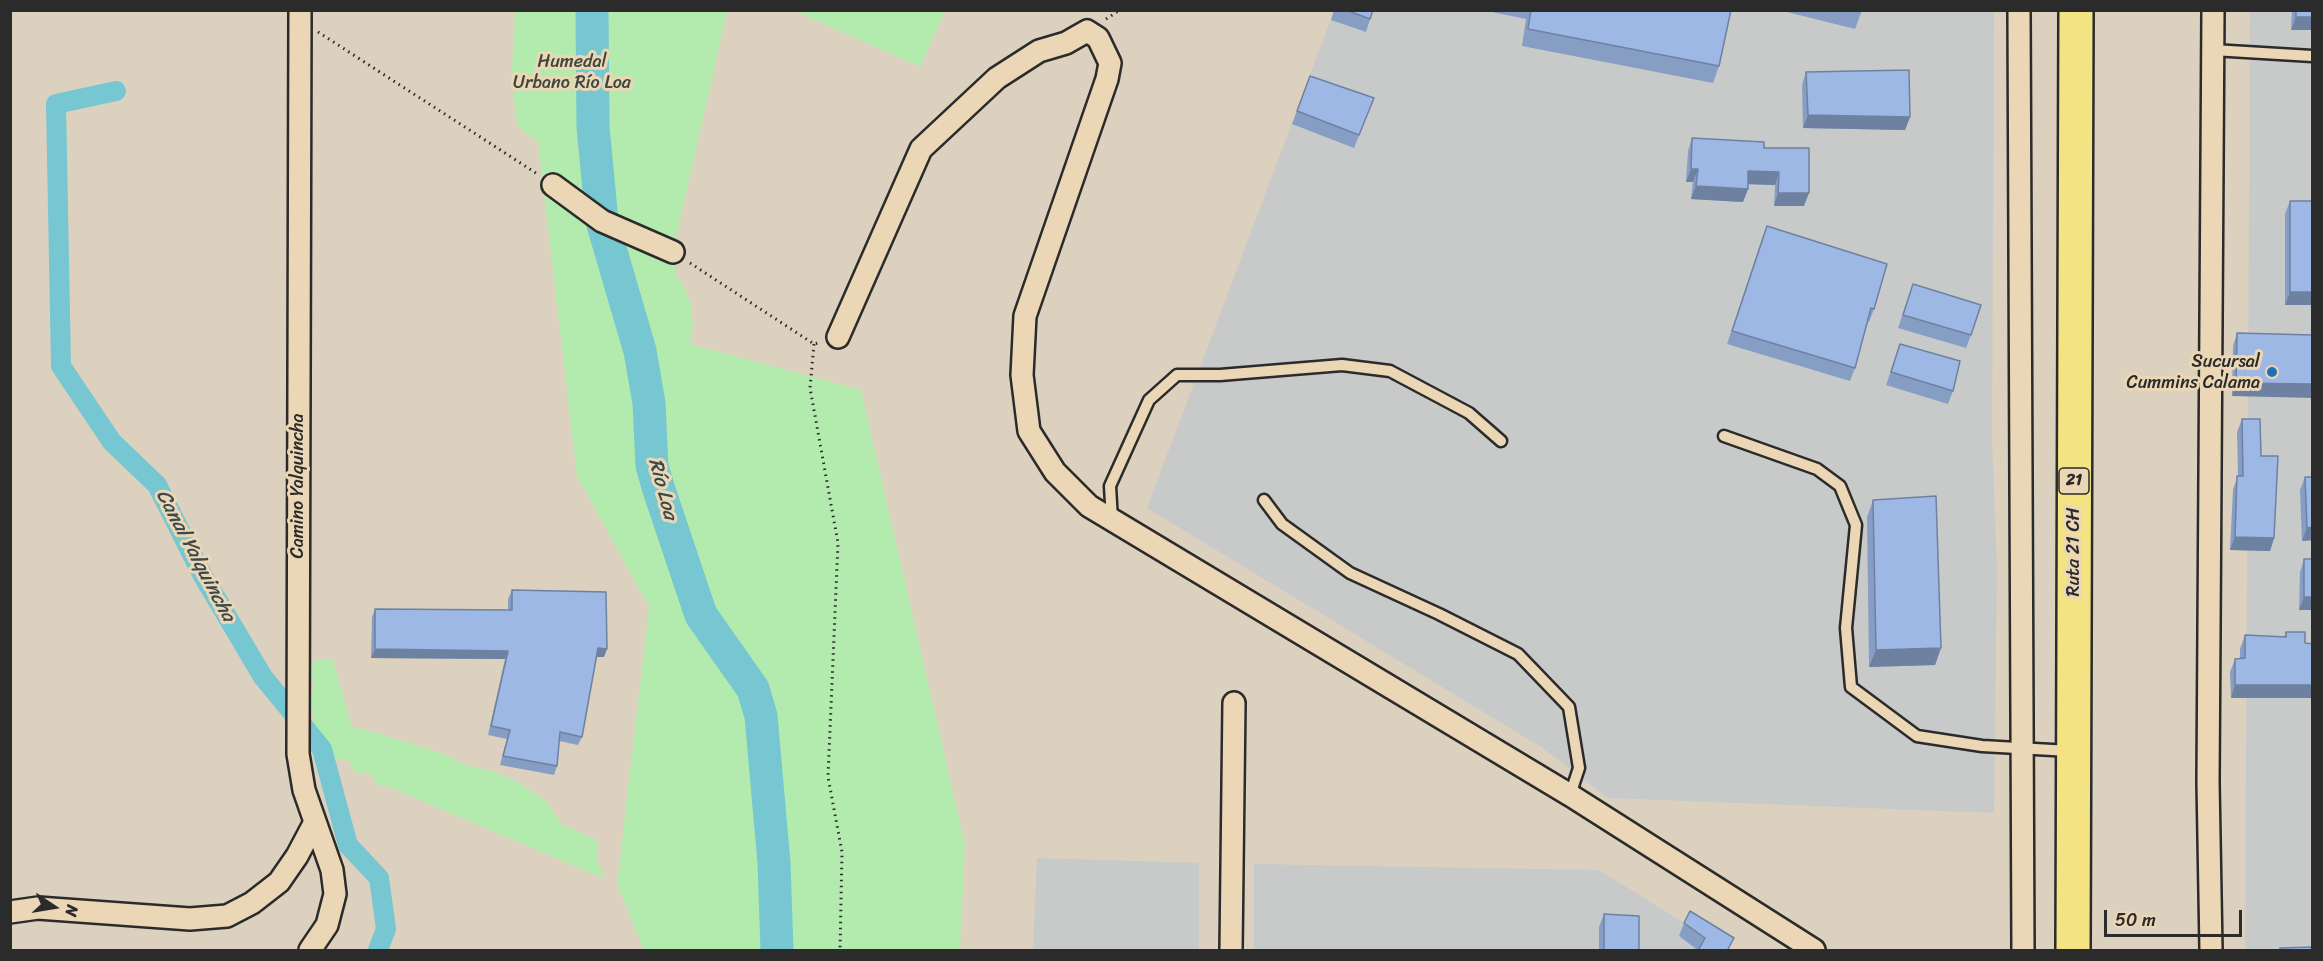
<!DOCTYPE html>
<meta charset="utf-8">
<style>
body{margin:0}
#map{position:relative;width:2323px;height:961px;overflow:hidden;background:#dbd1be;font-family:Sriracha,sans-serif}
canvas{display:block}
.frame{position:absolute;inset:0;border:12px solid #2b2b2b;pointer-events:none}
.north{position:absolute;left:24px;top:877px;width:60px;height:60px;-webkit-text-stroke:4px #ebd7b5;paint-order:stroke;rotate:102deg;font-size:16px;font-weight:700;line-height:24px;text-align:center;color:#2b2b2b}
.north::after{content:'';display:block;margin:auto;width:21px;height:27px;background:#2b2b2b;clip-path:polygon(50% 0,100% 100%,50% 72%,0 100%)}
.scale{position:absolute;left:2104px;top:910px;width:138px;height:27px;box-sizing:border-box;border:3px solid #2b2b2b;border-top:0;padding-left:8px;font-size:18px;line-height:21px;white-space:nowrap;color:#2b2b2b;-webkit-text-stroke:4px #ebd7b5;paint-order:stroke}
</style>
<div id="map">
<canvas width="2323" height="961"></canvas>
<div class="frame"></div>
<div class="north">N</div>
<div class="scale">50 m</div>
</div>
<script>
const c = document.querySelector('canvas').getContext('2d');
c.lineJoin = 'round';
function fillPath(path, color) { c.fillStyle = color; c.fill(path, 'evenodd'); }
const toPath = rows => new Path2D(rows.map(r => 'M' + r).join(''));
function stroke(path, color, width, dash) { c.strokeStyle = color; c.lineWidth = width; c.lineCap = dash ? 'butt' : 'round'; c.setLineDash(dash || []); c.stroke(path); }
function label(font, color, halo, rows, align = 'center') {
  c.font = font + ' Sriracha,sans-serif'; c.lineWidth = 6; c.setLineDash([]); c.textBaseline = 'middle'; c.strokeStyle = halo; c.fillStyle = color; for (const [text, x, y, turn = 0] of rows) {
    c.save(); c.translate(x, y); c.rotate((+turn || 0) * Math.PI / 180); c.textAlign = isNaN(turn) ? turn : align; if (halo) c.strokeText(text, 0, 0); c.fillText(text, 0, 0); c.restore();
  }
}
const built = toPath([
 [1334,11,1994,11,1992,439,1997,568,1994,813,1608,798,1541,747,1147,508],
 [2250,11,2312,11,2312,950,2245,950],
 [1037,858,1199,863,1199,950,1033,950],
 [1254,864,1599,870,1728,950,1254,950]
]);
const green = toPath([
 [515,11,727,11,673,252,677,278,681,281,691,303,693,326,690,344,861,390,965,844,960,950,644,950,617,884,649,607,577,476,538,142,519,128,515,114,512,69],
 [795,11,945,11,920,67],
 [314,659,333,659,352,728,365,729,441,753,466,765,488,770,514,780,545,800,563,825,597,840,597,861,605,879,387,786,376,785,373,775,355,772,347,759,332,761,316,755,312,728,314,715,309,701,315,685,311,674]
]);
const canal = toPath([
 [116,91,56,104,61,366,112,442,157,485,203,576,263,677,322,749,348,845,379,878,386,929,378,950]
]);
const river = toPath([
 [592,10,593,127,602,221,640,351,649,403,652,466,659,490,701,615,753,689,761,716,774,863,777,950]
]);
const path = toPath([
 [1106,19,1120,10],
 [318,32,539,175],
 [690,263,814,344,821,342],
 [814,344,810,388,838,543,828,777,842,852,840,950]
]);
const service = toPath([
 [2213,50,2312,56],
 [1724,436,1817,469,1840,486,1856,525,1846,628,1851,687,1917,736,1982,746,2070,751],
 [1264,500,1282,524,1350,573,1439,614,1518,654,1569,707,1579,768,1570,795],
 [1112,520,1110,486,1149,400,1177,375,1220,375,1342,365,1390,371,1469,413,1501,441]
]);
const minor = toPath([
 [300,10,298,754,304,790,332,870,335,894,327,925,310,950],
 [2019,10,2023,950],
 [553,185,602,221,673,252],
 [838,337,921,149,997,78,1039,51,1066,43,1087,31,1098,38,1110,63,1107,79,1025,316,1022,375,1029,431,1055,472,1089,506,1570,795,1814,950],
 [10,912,38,908,190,919,227,916,252,903,279,882,297,856,315,822],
 [1231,950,1234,703],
 [2211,950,2208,782,2213,10]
]);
const trunk = toPath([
 [2073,950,2076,10]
]);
const wall = toPath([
 [1334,10,1373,10,1366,32,1331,20],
 [1482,10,1731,10,1719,66,1713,83,1522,46,1526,19],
 [1779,10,1862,10,1855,29],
 [2292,10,2313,10,2313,30,2291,30],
 [1806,72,1910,117,1905,130,1803,128,1802,85],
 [1310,76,1374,98,1354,148,1292,124],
 [1692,138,1764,148,1804,206,1774,206,1775,185,1748,184,1748,189,1743,202,1691,199,1693,182,1686,182,1688,151],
 [2290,201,2313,305,2285,305,2285,214],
 [1762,239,1874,309,1869,322,1868,321,1855,368,1850,381,1727,344],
 [1913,284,1971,335,1966,348,1898,328],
 [2237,333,2313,335,2232,396,2233,346],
 [1900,344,1953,391,1948,404,1886,385],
 [2242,419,2261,456,2274,538,2270,551,2230,550,2233,489,2238,476,2237,432],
 [2305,477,2313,477,2313,540,2302,541,2300,490],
 [1873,500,1941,648,1935,665,1869,667,1867,517],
 [2304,559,2313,610,2299,610,2300,572],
 [512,590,604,657,596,657,582,737,578,745,559,741,557,766,554,775,500,765,507,739,488,735,505,659,371,658,372,617,375,609,508,610,508,599],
 [2286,632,2305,643,2313,644,2313,695,2311,698,2231,698,2230,672,2235,659,2240,658,2240,649,2245,635,2284,637],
 [1604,914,1639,951,1599,951,1599,927],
 [1684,923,1729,951,1699,951,1679,936]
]);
const shadedWall = toPath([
 [2296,17,2313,17,2313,30,2291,30],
 [1808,115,1910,117,1905,130,1803,128],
 [1691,169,1698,169,1693,182,1686,182],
 [1748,171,1779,172,1775,185,1743,184],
 [1696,186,1748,189,1743,202,1691,199],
 [1778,193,1809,193,1804,206,1774,206],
 [2290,292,2313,292,2313,305,2285,305],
 [2236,383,2313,384,2313,398,2232,396],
 [2313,527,2313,540,2302,541,2307,528],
 [2235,537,2274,538,2270,551,2230,550],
 [2304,597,2313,597,2313,610,2299,610],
 [598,648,607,649,604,657,594,657],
 [1941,648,1935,665,1869,667,1876,650],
 [375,649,508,651,505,659,371,658],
 [2235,685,2313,685,2313,695,2311,698,2231,698]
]);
const building = toPath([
 [1346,10,1373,10,1370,19,1346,10],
 [1531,10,1731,10,1719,66,1528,29,1531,10],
 [2296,10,2313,10,2313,17,2296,17,2296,10],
 [1909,70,1910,117,1808,115,1806,72,1909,70],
 [1310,76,1374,98,1359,135,1297,111,1310,76],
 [1692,138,1764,142,1764,148,1809,148,1809,193,1778,193,1779,172,1748,171,1748,189,1696,186,1698,169,1691,169,1692,138],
 [2290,201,2313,201,2313,292,2290,292,2290,201],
 [1767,226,1887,264,1874,309,1871,308,1855,368,1732,331,1767,226],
 [1913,284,1981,305,1971,335,1903,315,1913,284],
 [2237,333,2313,335,2313,384,2236,383,2237,333],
 [1900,344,1960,361,1953,391,1891,372,1900,344],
 [2242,419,2260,419,2261,456,2278,456,2274,538,2235,537,2237,476,2243,476,2242,419],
 [2305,477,2313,477,2313,527,2307,528,2305,477],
 [1936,496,1941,648,1876,650,1873,500,1936,496],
 [2304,559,2313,559,2313,597,2304,597,2304,559],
 [512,590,606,592,607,649,598,648,582,737,560,732,557,766,503,756,510,730,491,726,508,651,375,649,375,609,512,610,512,590],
 [2286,632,2305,632,2305,643,2313,644,2313,685,2235,685,2235,659,2245,658,2245,635,2286,637,2286,632],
 [1690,911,1734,938,1727,951,1701,951,1699,949,1705,938,1684,923,1690,911],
 [1604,914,1639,916,1639,951,1604,951,1604,914],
 [2313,947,2313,951,2279,951,2280,948,2313,947]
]);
const markers = [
 [2272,372,6,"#1f6fb2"]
];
const shields = [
 [2074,481,30]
];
const shieldNames = [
 ["21",2074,481]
];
const parkNames = [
 ["Humedal",572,62],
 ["Urbano Río Loa",572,83]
];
const poiNames = [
 ["Sucursal",2260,362],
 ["Cummins Calama",2260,383]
];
const streetNames = [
 ["Camino Yalquincha",298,486,-90],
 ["Ruta 21 CH",2074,552,-90]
];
const waterNames = [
 ["Río Loa",662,489,75],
 ["Canal Yalquincha",195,556,62]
];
fillPath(built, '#c8cac9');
fillPath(green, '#b3ebae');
stroke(canal, '#76c7d1', 20);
stroke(river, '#76c7d1', 33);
stroke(service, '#2b2b2b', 15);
stroke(minor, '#2b2b2b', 26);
stroke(trunk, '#2b2b2b', 38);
stroke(path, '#2b2b2b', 3, [1.5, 4.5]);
stroke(service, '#ebd7b5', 10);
stroke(minor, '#ebd7b5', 21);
stroke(trunk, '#f4e382', 33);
fillPath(wall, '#879ec4');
fillPath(shadedWall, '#6e81a0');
fillPath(building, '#9db8e4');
stroke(building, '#6e81a0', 1.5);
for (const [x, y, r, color] of markers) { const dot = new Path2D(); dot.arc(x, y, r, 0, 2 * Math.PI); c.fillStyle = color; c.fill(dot); stroke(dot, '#ebd7b5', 2); }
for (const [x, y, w] of shields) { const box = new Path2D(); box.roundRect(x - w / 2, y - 13, w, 26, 4.5); c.fillStyle = '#ebd7b5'; c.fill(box); stroke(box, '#2b2b2b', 1.5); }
label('bold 16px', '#2b2b2b', null, shieldNames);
label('18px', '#3f483f', '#ebd7b5', parkNames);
label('18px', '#2b2b2b', '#ebd7b5', poiNames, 'right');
label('18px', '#2b2b2b', '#ebd7b5', streetNames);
label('italic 20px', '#3a4a4c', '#ebd7b5', waterNames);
</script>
